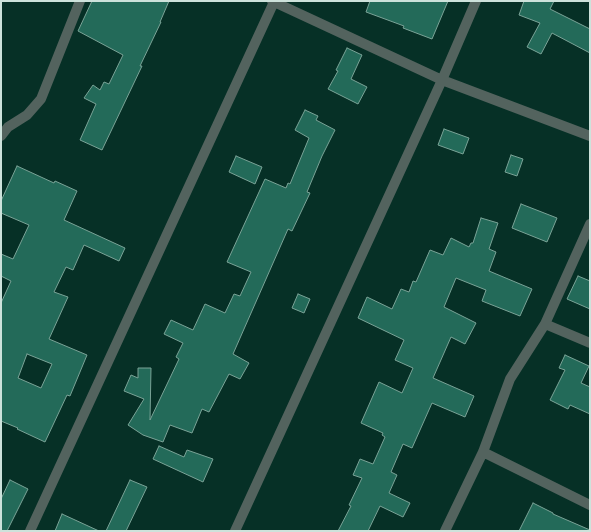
<!DOCTYPE html>
<style>
body{margin:0}
#map{position:relative;width:591px;height:532px;overflow:hidden;background:#063026;font-family:"Noto Sans",sans-serif}
canvas{display:block}
.frame{position:absolute;inset:0;border:2px solid #cde2db;pointer-events:none}
</style>
<div id="map">
<canvas width="591" height="532"></canvas>
<div class="frame"></div>
</div>
<script>
const c = document.querySelector('canvas').getContext('2d');
c.lineJoin = 'round';
function fillPath(path, color) { c.fillStyle = color; c.fill(path, 'evenodd'); }
const toPath = rows => new Path2D(rows.map(r => 'M' + r).join(''));
function stroke(path, color, width, dash) { c.strokeStyle = color; c.lineWidth = width; c.lineCap = dash ? 'butt' : 'round'; c.setLineDash(dash || []); c.stroke(path); }
const building = toPath([
 [92,1,169,1,160,22,161,22,140,66,142,66,102,150,80,140,96,104,84,98,93,85,100,90,104,82,109,84,123,55,78,31,92,1],
 [370,1,448,1,432,39,403,28,404,26,366,12,370,1],
 [524,1,554,1,550,9,590,29,590,53,552,33,541,54,527,47,540,23,519,15,524,1],
 [347,48,362,55,351,79,367,87,358,104,328,89,338,71,336,70,347,48],
 [305,110,318,116,316,120,335,130,322,156,307,192,310,193,292,231,288,229,233,354,249,363,240,379,229,374,209,412,202,409,192,433,170,425,163,442,143,435,128,425,144,399,124,391,131,375,138,378,138,368,151,368,150,420,179,359,176,357,183,343,164,334,171,320,193,330,205,304,225,313,234,294,240,296,251,272,227,262,265,179,286,188,288,183,290,184,309,138,295,130,305,110],
 [444,129,469,138,463,154,438,145,444,129],
 [511,155,523,159,517,176,505,172,511,155],
 [236,156,262,167,255,184,229,172,236,156],
 [17,166,54,183,55,181,77,191,64,220,125,248,119,261,84,245,73,270,66,267,54,292,68,297,49,339,87,355,70,396,67,395,45,442,17,429,18,428,1,421,1,303,11,281,1,276,1,254,13,259,29,225,1,213,1,201,17,166],
 [27,354,52,364,41,388,18,378,27,354],
 [521,204,557,218,547,242,512,228,521,204],
 [481,218,498,223,489,249,496,252,489,271,532,289,520,316,482,301,486,290,456,278,444,307,476,323,465,344,451,337,433,378,474,396,465,417,432,403,412,448,403,444,391,472,397,475,389,493,410,503,403,517,380,506,368,531,338,531,351,506,349,505,362,478,353,475,360,459,373,464,385,437,382,435,383,433,361,423,379,382,402,393,413,368,395,360,404,340,358,318,367,297,392,309,401,289,409,292,413,281,416,282,430,250,443,255,451,238,469,247,471,243,473,243,481,218],
 [578,276,590,281,590,309,567,299,578,276],
 [298,294,310,299,304,313,292,308,298,294],
 [565,355,589,366,581,383,590,387,590,414,570,405,568,409,550,400,565,370,559,368,565,355],
 [159,446,184,457,187,450,213,459,203,482,153,459,159,446],
 [10,480,28,489,7,531,1,531,1,499,10,480],
 [130,480,147,487,126,531,106,531,130,480],
 [533,503,553,513,553,514,590,530,590,531,519,531,533,503],
 [62,514,99,531,55,531,62,514]
]);
const street = toPath([
 [272,1,442,80,590,136],
 [1,136,8,127,27,115,41,99,80,1],
 [545,324,590,343],
 [483,452,590,505],
 [30,531,274,2],
 [235,531,442,80,476,1],
 [445,531,483,452,510,379,545,324,590,224]
]);
fillPath(building, '#236a59');
stroke(building, '#7aa397', 1);
stroke(street, '#53635e', 10);
</script>
